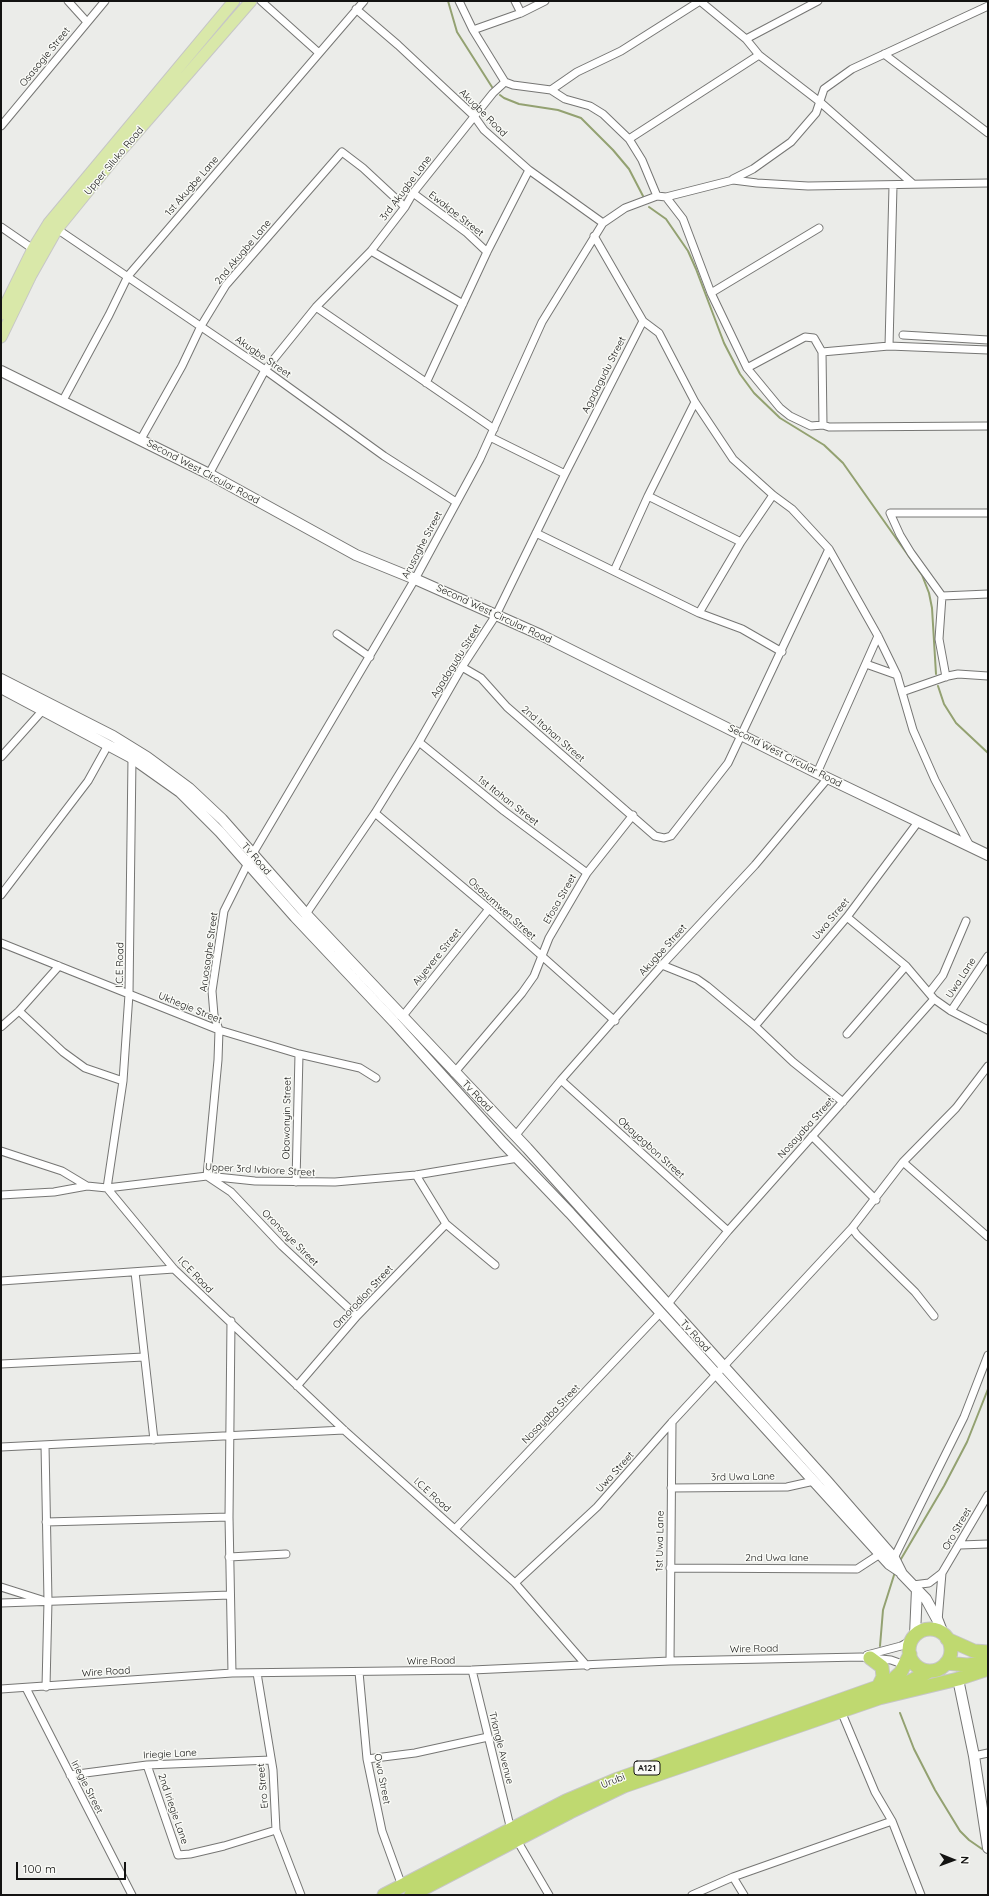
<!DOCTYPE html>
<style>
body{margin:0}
#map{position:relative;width:989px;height:1896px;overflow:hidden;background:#ebece9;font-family:Quicksand,sans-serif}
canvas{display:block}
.frame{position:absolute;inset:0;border:2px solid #131312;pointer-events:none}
.north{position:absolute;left:933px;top:1840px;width:40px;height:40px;-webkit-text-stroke:3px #f9faf6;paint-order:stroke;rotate:91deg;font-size:11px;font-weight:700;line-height:16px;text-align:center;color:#131312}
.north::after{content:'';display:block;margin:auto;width:14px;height:18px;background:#131312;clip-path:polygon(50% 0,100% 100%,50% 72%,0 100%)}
.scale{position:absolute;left:16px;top:1862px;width:110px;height:18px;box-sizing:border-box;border:2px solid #131312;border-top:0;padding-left:5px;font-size:12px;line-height:14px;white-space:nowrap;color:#131312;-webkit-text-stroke:3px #f9faf6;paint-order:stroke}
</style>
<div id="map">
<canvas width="989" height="1896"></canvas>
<div class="frame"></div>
<div class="north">N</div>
<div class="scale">100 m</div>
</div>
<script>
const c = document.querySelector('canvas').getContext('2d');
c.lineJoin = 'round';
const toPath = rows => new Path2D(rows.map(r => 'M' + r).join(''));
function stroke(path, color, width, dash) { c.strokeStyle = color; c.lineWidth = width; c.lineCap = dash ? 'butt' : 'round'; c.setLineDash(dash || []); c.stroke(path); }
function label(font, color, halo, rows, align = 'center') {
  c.font = font + ' Quicksand,sans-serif'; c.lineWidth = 3; c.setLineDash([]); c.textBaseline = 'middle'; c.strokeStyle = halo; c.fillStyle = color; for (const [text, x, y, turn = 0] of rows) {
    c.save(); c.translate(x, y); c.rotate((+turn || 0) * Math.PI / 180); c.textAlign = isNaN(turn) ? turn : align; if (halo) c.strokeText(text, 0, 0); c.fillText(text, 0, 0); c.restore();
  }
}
const stream = toPath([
 [448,1,457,32,492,87],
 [500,95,504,98,519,104,558,110,581,118,613,150,629,169,643,196],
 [649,207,666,219,688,251,696,269,724,343,740,374,754,393,780,418,824,445,843,463,922,575,929,593,932,608,936,674],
 [938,686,944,704,956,723,988,753],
 [901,1559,944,1486,967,1442,988,1389],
 [880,1646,883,1610,895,1572],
 [900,1713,914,1749,935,1790,960,1831,969,1840,982,1849]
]);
const street = toPath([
 [68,1,87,22],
 [261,1,319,53],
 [459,1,473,30,521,13,545,1],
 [515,1,521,13],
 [356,9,398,45,474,116,484,130,529,170,603,223],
 [473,30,505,82],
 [746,39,818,1],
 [884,54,988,133],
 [551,90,577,72,621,51,700,1,746,39,759,55,820,102,913,184],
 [1,126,105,1],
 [629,139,759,55],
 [733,179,753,169,791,142,816,113,824,89,852,69,988,6],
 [413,193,467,233,487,252],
 [666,197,683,219,711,293,747,368,780,408,790,416,811,426,823,425,829,427,988,426],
 [1,227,33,249],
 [57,229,265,370,384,456,456,502],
 [594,236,643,321,659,333,695,402,733,459,773,495,792,509,829,549,878,636,897,675,913,730,935,780,970,846],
 [371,251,463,304],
 [711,293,819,228],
 [316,307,494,429],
 [903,335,988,340],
 [889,346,893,186],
 [747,368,805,337,814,338,822,352],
 [426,383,487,252,529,170],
 [62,402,109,315,128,276,364,1],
 [823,425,822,352,889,346,988,350],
 [490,437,565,474],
 [141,439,182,366,201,326,226,285,342,152,363,168,405,207],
 [209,474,265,370,316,307,371,251,405,207,413,193,493,93,505,82,513,85,551,90,565,99,590,106,603,114,629,139,642,160,657,196],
 [648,496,741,542],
 [536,533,699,613,742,629,782,652],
 [614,571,648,496,695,402],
 [942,596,988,594],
 [699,613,741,542,773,495],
 [337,634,370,657],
 [866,664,897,675],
 [462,667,481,678,507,707,655,836,664,838,671,836,728,763,829,549],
 [946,677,939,639,942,596,911,553,900,535,890,513,988,513],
 [902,692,948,676,958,674,988,676],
 [419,742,504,811,587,873],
 [1,757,43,710],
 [132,758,129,994,123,1081,107,1188,174,1269,344,1430,515,1583,587,1666],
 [817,773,878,636],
 [375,813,489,909,615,1021],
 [1,895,88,781,108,745],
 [306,914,375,813,419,742,462,667,496,615,565,474,643,321],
 [1,943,219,1030,299,1054,360,1068,376,1078],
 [662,965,697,979,707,986,755,1026,793,1062,843,1102],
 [929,993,943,975,966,921],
 [934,999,951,1011,988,1030],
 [19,1011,63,1052,85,1068,123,1081],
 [951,1011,988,956],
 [402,1017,489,909],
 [755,1026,847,917,918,822],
 [1,1027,19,1011,59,966],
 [847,1034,906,966],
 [454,1073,522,993,534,976,549,938,587,873,633,815],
 [561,1080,728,1231],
 [515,1136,561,1080,662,965,755,865,828,778],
 [812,1136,876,1200],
 [1,1151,62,1171,87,1186],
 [903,1162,988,1237],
 [416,1175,446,1224,495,1265],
 [296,1182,299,1054],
 [1,1195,54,1192,87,1186,107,1188,207,1176,255,1181,335,1182,416,1175,518,1158],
 [852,1228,857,1235,915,1292,934,1316],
 [135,1272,154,1440],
 [1,1281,174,1269],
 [667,1305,728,1231,934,999,906,966,847,917],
 [357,1316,282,1246,231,1192,207,1176,218,1060,219,1030,214,1015,212,991,224,911,252,855,415,579,480,459,542,322,603,223,625,208,657,196,666,197,733,180,757,183,808,186,988,183],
 [231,1321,229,1517,232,1673],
 [1,1364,144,1357],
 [297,1386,357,1316,446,1224],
 [45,1445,48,1601,46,1687],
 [1,1447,344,1430],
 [671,1488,787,1487,814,1481],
 [46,1522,229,1517],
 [455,1529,661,1312],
 [960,1545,988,1544],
 [229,1557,286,1554],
 [894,1558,964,1417,988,1355],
 [670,1568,857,1569,880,1554],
 [515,1583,597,1507,672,1422,852,1228,903,1162,956,1108,988,1066],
 [913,1585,929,1583,942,1573,988,1495],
 [1,1587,42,1600],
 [1,1603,230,1595],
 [938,1621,942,1573],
 [867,1655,901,1646,912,1640],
 [670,1661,672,1422],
 [472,1670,511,1830,549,1895],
 [359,1672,367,1759,382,1831,402,1886],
 [257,1673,273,1770,276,1830,301,1895],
 [26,1688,132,1895],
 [1,1689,232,1673,472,1670,670,1661,861,1657,891,1660,905,1665,915,1664],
 [841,1711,875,1792,892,1821,921,1895],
 [974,1756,988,1753],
 [367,1759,415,1753,488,1737],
 [147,1765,178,1855,190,1854,224,1846,276,1830],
 [70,1775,147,1765,271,1760],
 [733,1877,744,1895],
 [692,1895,733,1877,892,1821]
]);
const secondary = toPath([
 [1,371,209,474,356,555,415,579,541,635,817,773,988,855],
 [1,679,113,736,147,757,189,788,222,819,306,914,527,1148,827,1481,894,1558,902,1574,926,1599,938,1621,943,1634],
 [1,688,132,758,180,792,220,832,295,917,394,1022,503,1143,570,1213,889,1564,901,1572],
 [915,1635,917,1589],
 [958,1679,974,1756,988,1848]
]);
const primary = toPath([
 [1,314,33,249,49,223,234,1],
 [1,337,31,275,57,229,118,154,251,1]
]);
const highway = toPath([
 '909 1650a21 21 0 1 1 42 0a21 21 0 1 1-42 0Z',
 [947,1639,974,1651,988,1652],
 [870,1658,882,1667,883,1677,878,1687],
 [946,1663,967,1665,988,1663],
 [893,1690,930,1671],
 [384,1895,566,1801,618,1779,889,1683,901,1672,910,1654],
 [411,1895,570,1812,624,1786,879,1698,958,1679,988,1669]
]);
const shields = [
 [647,1768,26]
];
const shieldNames = [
 ["A121",647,1768]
];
const streetNames = [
 ["Osasogie Street",45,57,-51],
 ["Akugbe Road",483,113,45],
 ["Upper Siluko Road",114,161,-50],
 ["1st Akugbe Lane",192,186,-49],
 ["3rd Akugbe Lane",406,188,-53],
 ["Ewakpe Street",456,214,38],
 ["2nd Akugbe Lane",243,252,-50],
 ["Akugbe Street",263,357,35],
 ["Agadagudu Street",604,375,-63],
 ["Second West Circular Road",203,472,28],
 ["Arusaghe Street",422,545,-62],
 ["Second West Circular Road",494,614,25],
 ["Agadagudu Street",456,661,-58],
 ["2nd Itohan Street",553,734,41],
 ["Second West Circular Road",785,756,27],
 ["1st Itohan Street",508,801,38],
 ["Tv Road",256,859,49],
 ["Efosa Street",560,899,-60],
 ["Osasumwen Street",502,909,42],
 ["Uwa Street",831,919,-50],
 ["Akugbe Street",663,950,-48],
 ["Aruosaghe Street",209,952,-82],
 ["Aiyevere Street",437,957,-51],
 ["I.C.E Road",120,965,-89],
 ["Uwa Lane",961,978,-57],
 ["Ukhegie Street",190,1008,22],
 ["Tv Road",477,1096,46],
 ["Obawonyin Street",287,1118,-89],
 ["Nosayaba Street",806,1128,-48],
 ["Obayagbon Street",651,1148,42],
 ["Upper 3rd Ivbiore Street",260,1170,3],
 ["Oronsaye Street",290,1238,45],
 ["I.C.E Road",195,1275,46],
 ["Omorodion Street",363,1297,-47],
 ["Tv Road",695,1336,48],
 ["Nosayaba Street",551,1414,-46],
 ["Uwa Street",615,1472,-48],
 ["3rd Uwa Lane",743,1477,-1],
 ["I.C.E Road",432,1495,42],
 ["Oro Street",957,1529,-60],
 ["1st Uwa Lane",660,1541,-89],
 ["2nd Uwa lane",777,1558],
 ["Wire Road",754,1649,-1],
 ["Wire Road",431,1661,-1],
 ["Wire Road",106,1672,-4],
 ["Triangle Avenue",501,1748,76],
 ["Iriegie Lane",170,1754,-3],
 ["Owa Street",382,1779,79],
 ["Urubi",613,1781,-22],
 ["Ero Street",263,1786,-95],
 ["Iriegie Street",87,1787,63],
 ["2nd Iriegie Lane",173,1809,71]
];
stroke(stream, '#93a171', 2);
stroke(street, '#767674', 9);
stroke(secondary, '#767674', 12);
stroke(primary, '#c6c6c6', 13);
stroke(highway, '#c6c6c6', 15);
stroke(street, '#fff', 7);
stroke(secondary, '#fff', 10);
stroke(primary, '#d9e8a9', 11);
stroke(highway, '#bfd970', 13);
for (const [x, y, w] of shields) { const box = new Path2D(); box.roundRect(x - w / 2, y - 7, w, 14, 3); c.fillStyle = '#f9faf6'; c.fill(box); stroke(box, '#131312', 1); }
label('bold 9px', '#131312', null, shieldNames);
label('10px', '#131312', '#f9faf6', streetNames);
</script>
